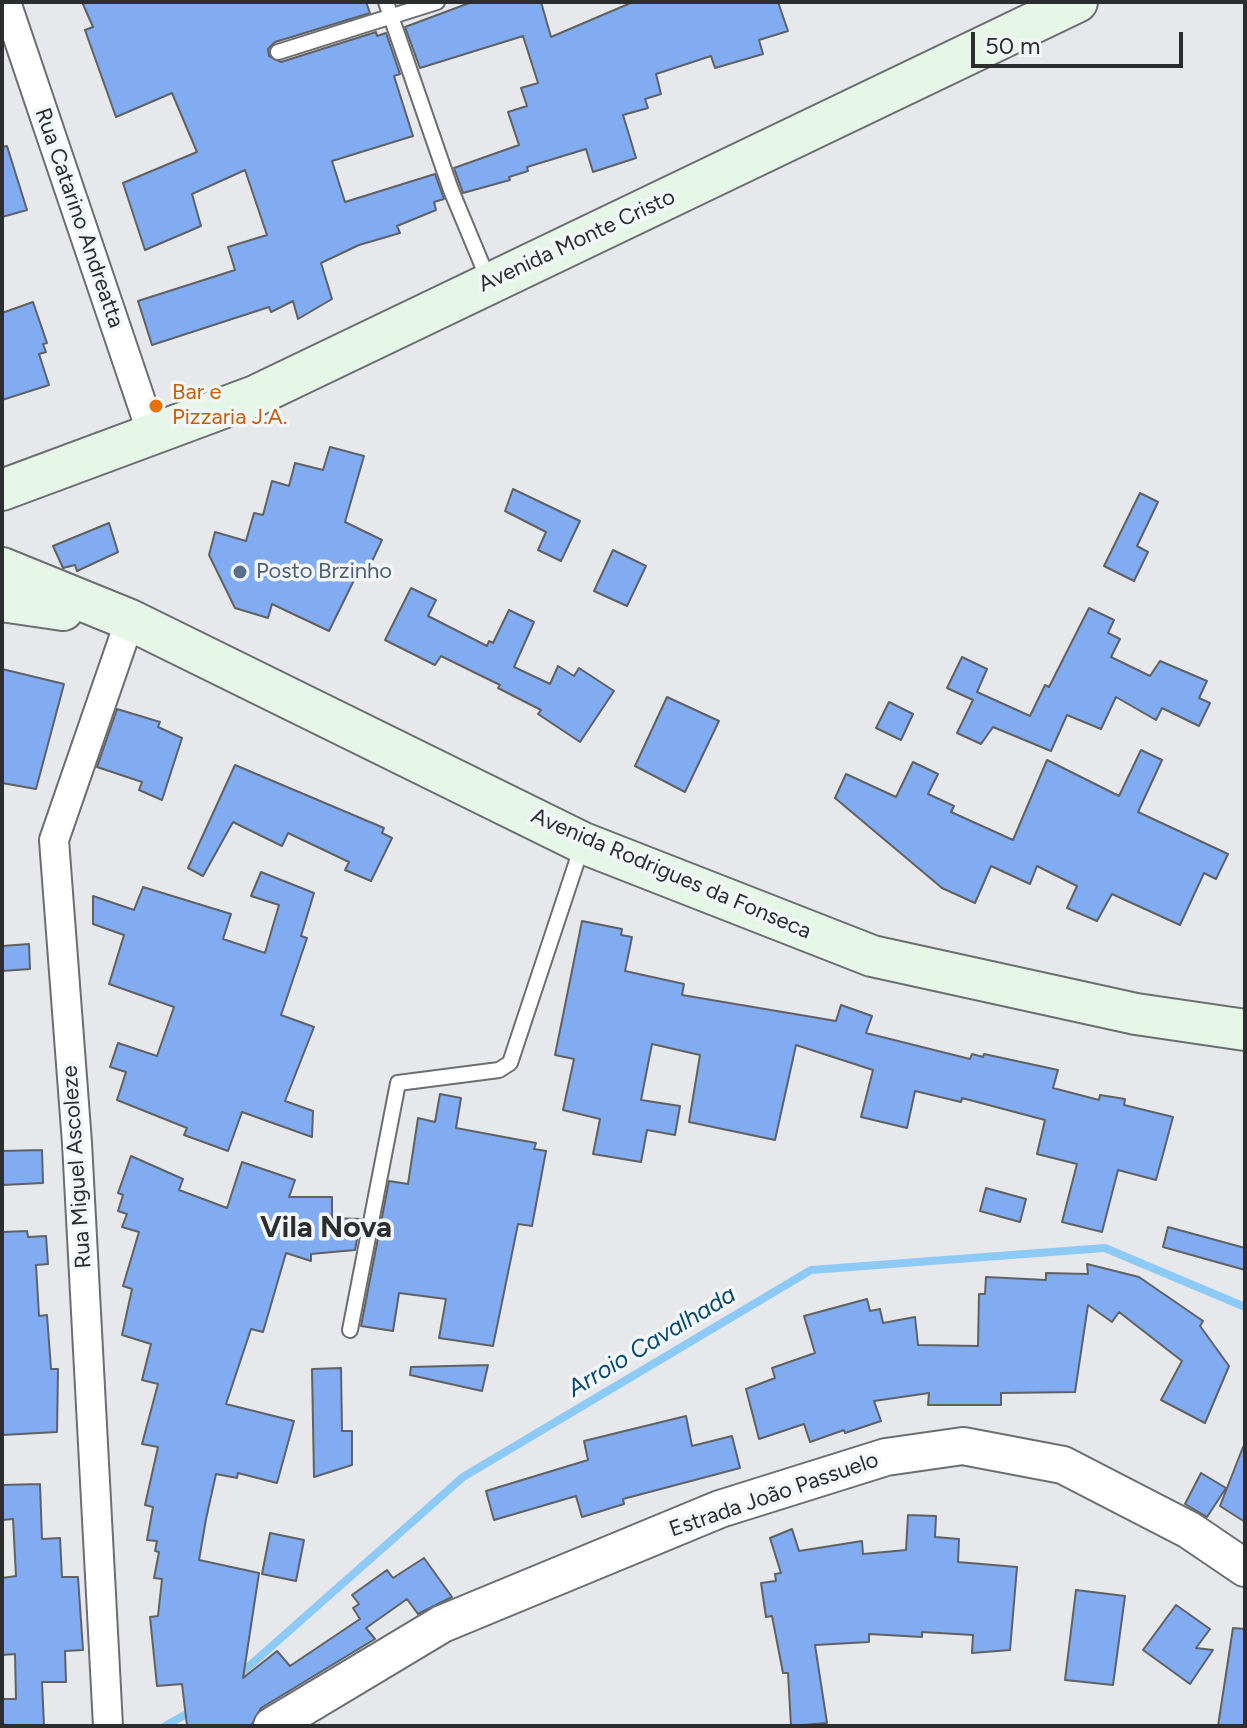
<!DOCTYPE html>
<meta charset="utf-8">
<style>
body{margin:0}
#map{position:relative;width:1247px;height:1728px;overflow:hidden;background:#e6e8ec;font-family:Figtree,sans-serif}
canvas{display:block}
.frame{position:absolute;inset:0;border:4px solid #2c2d2e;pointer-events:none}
.scale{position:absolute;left:971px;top:32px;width:212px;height:36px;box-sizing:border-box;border:4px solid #2c2d2e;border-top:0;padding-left:10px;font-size:24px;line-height:28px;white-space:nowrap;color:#2c2d2e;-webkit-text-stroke:6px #f3f6f9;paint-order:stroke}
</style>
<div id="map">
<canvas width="1247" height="1728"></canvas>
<div class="frame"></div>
<div class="scale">50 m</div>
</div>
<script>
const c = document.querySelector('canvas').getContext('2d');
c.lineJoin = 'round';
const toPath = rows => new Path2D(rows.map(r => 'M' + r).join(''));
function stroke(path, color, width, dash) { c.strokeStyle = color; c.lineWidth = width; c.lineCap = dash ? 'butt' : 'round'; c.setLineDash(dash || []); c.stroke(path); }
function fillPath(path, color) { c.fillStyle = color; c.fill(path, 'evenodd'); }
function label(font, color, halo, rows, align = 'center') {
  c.font = font + ' Figtree,sans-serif'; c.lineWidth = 7; c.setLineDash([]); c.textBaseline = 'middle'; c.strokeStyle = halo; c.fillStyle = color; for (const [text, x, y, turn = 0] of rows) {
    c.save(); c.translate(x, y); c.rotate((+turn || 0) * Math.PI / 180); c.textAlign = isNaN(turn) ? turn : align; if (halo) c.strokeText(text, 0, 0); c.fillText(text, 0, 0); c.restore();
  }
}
const stream = toPath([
 [238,1676,463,1477,811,1270,1105,1248,1245,1307],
 [165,1726,192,1711]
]);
const building = toPath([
 [82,2,366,2,370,13,275,42,268,49,269,56,281,62,376,32,377,36,386,33,400,74,394,76,413,136,332,161,345,202,435,174,444,199,434,202,436,210,397,226,400,233,359,245,321,263,332,299,298,319,293,301,271,312,269,307,152,345,138,301,235,270,228,247,267,235,245,170,192,194,201,226,145,250,123,183,197,152,172,93,116,117,85,30,93,27,82,2],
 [472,2,541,2,551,37,633,2,778,2,788,31,759,40,763,54,715,68,711,56,656,74,661,94,645,99,648,108,623,115,636,158,593,172,586,149,527,167,528,171,509,177,510,180,463,193,454,168,519,145,508,112,527,106,521,88,538,83,523,36,420,68,405,27,472,2],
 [7,146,27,210,2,217,2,147,7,146],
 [33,302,47,343,43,344,46,352,39,354,49,385,2,400,2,313,33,302],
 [330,447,364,456,345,522,382,540,367,572,360,568,329,631,272,604,268,618,235,608,209,555,215,532,246,541,254,513,263,515,272,481,289,486,295,463,323,470,330,447],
 [513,489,580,521,561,561,538,550,546,532,505,511,513,489],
 [1140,493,1158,502,1137,546,1148,552,1134,581,1104,566,1140,493],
 [109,523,118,552,77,571,75,565,63,568,53,546,109,523],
 [613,550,646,566,627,606,594,591,613,550],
 [411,588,436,600,428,616,487,646,489,641,493,643,509,610,534,622,514,667,550,684,558,666,574,676,579,668,614,691,580,742,538,714,541,710,498,688,500,685,441,656,435,665,385,640,411,588],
 [1089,608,1114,620,1108,633,1120,639,1111,657,1150,676,1160,661,1207,681,1199,698,1210,703,1199,726,1162,708,1156,720,1116,697,1101,729,1067,715,1051,751,993,727,981,744,957,733,973,700,947,688,962,657,987,669,977,692,1030,716,1045,685,1049,687,1089,608],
 [2,669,64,684,36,789,2,783,2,669],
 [667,697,719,721,685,792,635,766,667,697],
 [889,702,913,714,901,740,876,728,889,702],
 [117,709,160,722,158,727,182,738,162,800,139,790,142,782,97,767,117,709],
 [1141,750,1162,760,1138,812,1228,854,1216,879,1204,873,1180,925,1112,894,1097,921,1067,908,1077,886,1037,866,1030,884,991,866,975,903,942,888,835,798,846,774,896,797,913,762,938,774,928,794,954,806,951,812,1013,840,1047,760,1119,796,1141,750],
 [235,765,384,828,382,833,392,838,371,881,345,870,349,862,288,833,282,846,233,822,203,876,188,868,235,765],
 [261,872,314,893,301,936,307,938,281,1015,314,1027,285,1101,313,1111,312,1137,242,1112,228,1151,184,1135,187,1128,117,1100,126,1072,110,1067,118,1043,157,1056,174,1007,109,984,124,935,93,924,93,896,134,910,143,887,231,914,223,939,265,953,279,905,251,896,261,872],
 [582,921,622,929,621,935,632,937,625,971,684,984,682,995,836,1021,841,1005,872,1016,866,1033,970,1059,972,1054,983,1057,984,1054,1058,1070,1053,1088,1099,1100,1100,1095,1125,1099,1124,1105,1173,1117,1156,1180,1118,1170,1102,1232,1062,1222,1077,1164,1037,1154,1045,1120,962,1098,961,1102,915,1091,907,1128,861,1117,873,1070,796,1045,775,1140,689,1122,700,1055,652,1044,641,1100,680,1106,675,1135,647,1130,641,1162,593,1154,600,1119,563,1110,574,1059,555,1055,582,921],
 [29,944,30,969,2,971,2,946,29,944],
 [440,1094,461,1098,456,1128,536,1143,534,1149,546,1151,532,1226,518,1224,493,1346,439,1338,446,1299,399,1293,393,1331,361,1326,389,1181,408,1184,418,1118,435,1122,440,1094],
 [42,1150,43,1183,2,1185,2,1151,42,1150],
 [131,1156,183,1179,179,1190,227,1208,242,1162,295,1180,289,1197,332,1197,332,1218,361,1219,355,1250,311,1254,311,1261,286,1253,263,1332,251,1329,226,1404,294,1421,277,1483,238,1473,237,1478,216,1474,206,1519,199,1560,259,1573,243,1678,277,1651,290,1666,360,1619,353,1608,359,1604,352,1595,387,1570,393,1578,424,1558,452,1597,418,1614,407,1599,366,1628,375,1639,261,1708,251,1726,187,1726,182,1684,157,1686,150,1617,158,1616,162,1579,154,1578,159,1552,155,1551,157,1541,147,1540,153,1507,145,1505,158,1447,142,1444,158,1384,142,1380,151,1344,122,1335,132,1289,123,1286,139,1232,122,1227,127,1214,118,1211,123,1195,118,1193,131,1156],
 [986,1188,1026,1199,1020,1222,980,1211,986,1188],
 [1168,1227,1245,1248,1245,1270,1163,1247,1168,1227],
 [27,1231,28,1237,46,1236,48,1264,36,1265,39,1316,47,1315,51,1369,58,1369,57,1432,2,1435,2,1232,27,1231],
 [1087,1264,1139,1277,1203,1321,1200,1326,1229,1366,1205,1423,1161,1400,1182,1361,1119,1312,1112,1322,1088,1305,1075,1392,1001,1393,1001,1405,928,1405,929,1393,874,1401,881,1421,845,1433,844,1430,810,1442,804,1424,759,1439,746,1389,775,1378,772,1368,815,1353,804,1316,867,1299,870,1311,880,1309,883,1323,915,1317,918,1345,978,1346,979,1294,985,1294,986,1277,1046,1280,1046,1273,1088,1274,1087,1264],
 [488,1365,482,1391,410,1375,411,1367,488,1365],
 [341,1368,342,1431,352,1431,352,1465,314,1477,312,1369,341,1368],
 [686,1416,692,1446,732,1436,740,1468,623,1499,624,1504,582,1517,576,1496,494,1520,486,1491,588,1460,584,1441,686,1416],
 [1243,1447,1245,1447,1245,1522,1220,1506,1243,1447],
 [1201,1473,1226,1488,1207,1517,1185,1504,1201,1473],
 [40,1484,42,1539,60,1538,62,1577,78,1577,83,1650,65,1651,66,1682,42,1682,44,1726,9,1726,2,1724,2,1699,16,1699,15,1654,2,1655,2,1578,16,1576,13,1519,2,1520,2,1485,40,1484],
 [908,1515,936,1516,935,1537,959,1539,958,1562,1017,1567,1010,1650,972,1653,973,1635,922,1632,922,1637,869,1634,869,1642,815,1645,827,1723,791,1726,788,1673,783,1673,772,1616,766,1617,761,1583,776,1581,775,1574,781,1573,770,1538,792,1529,799,1551,862,1541,863,1554,906,1550,908,1515],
 [270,1533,304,1540,296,1581,262,1574,270,1533],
 [1076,1590,1125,1596,1113,1685,1065,1680,1076,1590],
 [1176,1605,1210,1629,1196,1648,1213,1650,1190,1684,1143,1650,1176,1605],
 [1233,1628,1245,1629,1245,1726,1218,1726,1233,1628]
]);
const service = toPath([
 [386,2,451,190,488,279],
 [278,52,437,2],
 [350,1330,398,1083,499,1070,510,1063,582,846]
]);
const minor = toPath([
 [6,2,152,434],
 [108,1726,77,1143,54,840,130,620]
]);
const tertiary = toPath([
 [272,1726,442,1624,720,1509,886,1457,963,1446,1063,1465,1189,1530,1245,1568]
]);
const secondary = toPath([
 [2,490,255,396,1077,2],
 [2,568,130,620,583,843,872,956,1136,1014,1245,1030],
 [2,601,63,610]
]);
const markers = [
 [156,406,8,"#e8710a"],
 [240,572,8,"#5c6f8a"]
];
const streetNames = [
 ["Rua Catarino Andreatta",79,218,71],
 ["Avenida Monte Cristo",577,241,-25],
 ["Avenida Rodrigues da Fonseca",671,874,23],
 ["Rua Miguel Ascoleze",77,1167,-94],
 ["Estrada João Passuelo",774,1495,-19]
];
const foodNames = [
 ["Bar e",172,393],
 ["Pizzaria J.A.",172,418]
];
const serviceNames = [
 ["Posto Brzinho",256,572]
];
const waterNames = [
 ["Arroio Cavalhada",652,1342,-31]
];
const districtNames = [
 ["Vila Nova",326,1228]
];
stroke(stream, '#8dcbf6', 8);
fillPath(building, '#82acf1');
stroke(building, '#5f6165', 2);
stroke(service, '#6c6e71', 18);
stroke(minor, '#6c6e71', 32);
stroke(tertiary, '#6c6e71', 40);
stroke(secondary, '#6c6e71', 44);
stroke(service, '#fff', 14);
stroke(minor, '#fff', 28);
stroke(tertiary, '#fff', 36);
stroke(secondary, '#e6f7e7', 40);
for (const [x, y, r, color] of markers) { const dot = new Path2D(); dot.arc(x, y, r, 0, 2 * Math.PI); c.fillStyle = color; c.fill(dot); stroke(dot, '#f3f6f9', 3); }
label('22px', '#2c2d2e', '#f3f6f9', streetNames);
label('22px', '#c56008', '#f3f6f9', foodNames, 'left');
label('22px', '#4e5e75', '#f3f6f9', serviceNames, 'left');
label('italic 24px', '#06496c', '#f3f6f9', waterNames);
label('bold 30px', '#2c2d2e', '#f3f6f9', districtNames);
</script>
